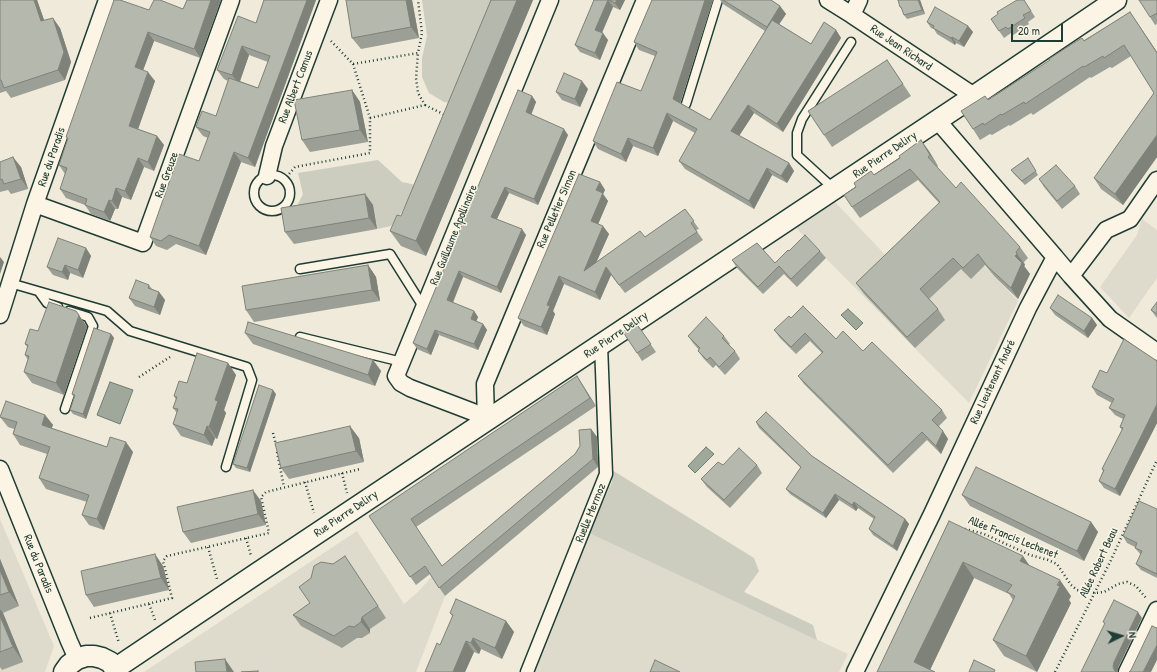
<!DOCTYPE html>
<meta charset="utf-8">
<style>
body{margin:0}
#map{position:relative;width:1157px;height:672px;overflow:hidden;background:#efeada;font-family:"Patrick Hand",sans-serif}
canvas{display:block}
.north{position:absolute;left:1101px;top:616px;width:40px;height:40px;-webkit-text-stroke:3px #fcf5e5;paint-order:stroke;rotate:85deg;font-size:11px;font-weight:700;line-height:16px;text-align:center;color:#1f3d34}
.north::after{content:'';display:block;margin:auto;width:14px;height:18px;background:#1f3d34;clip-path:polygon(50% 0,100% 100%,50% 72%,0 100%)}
.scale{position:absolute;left:1011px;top:24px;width:52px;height:18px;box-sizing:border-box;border:2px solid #1f3d34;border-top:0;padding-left:5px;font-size:12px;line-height:14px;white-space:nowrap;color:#1f3d34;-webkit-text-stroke:3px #fcf5e5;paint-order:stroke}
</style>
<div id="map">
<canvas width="1157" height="672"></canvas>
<div class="north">N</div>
<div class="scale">20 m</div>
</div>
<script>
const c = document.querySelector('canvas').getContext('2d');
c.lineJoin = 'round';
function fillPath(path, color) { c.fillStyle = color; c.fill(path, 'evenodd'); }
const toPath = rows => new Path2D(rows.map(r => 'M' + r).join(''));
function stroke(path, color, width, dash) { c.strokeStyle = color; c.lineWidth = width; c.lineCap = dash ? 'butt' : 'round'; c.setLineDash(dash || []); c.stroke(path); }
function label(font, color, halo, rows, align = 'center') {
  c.font = font + ' "Patrick Hand",sans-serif'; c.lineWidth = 3; c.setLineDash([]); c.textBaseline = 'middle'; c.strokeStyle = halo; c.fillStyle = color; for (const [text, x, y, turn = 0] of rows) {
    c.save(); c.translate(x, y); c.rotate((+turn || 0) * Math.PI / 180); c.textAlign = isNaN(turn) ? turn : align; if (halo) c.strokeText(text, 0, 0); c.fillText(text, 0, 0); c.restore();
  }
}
const built = toPath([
 [835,202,894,264,941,220,1018,301,969,403,796,228],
 [1142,219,1157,230,1157,278,1129,318,1100,287,1137,235],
 [0,519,54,646,45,672,0,672],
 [357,531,404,604,419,591,432,576,445,596,416,672,144,672],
 [589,533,848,654,839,672,535,672,548,641]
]);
const green = toPath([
 [422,0,494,0,450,103,444,102,429,93,422,77,422,58,427,36],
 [378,160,402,182,416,185,401,213,391,226,377,229,373,205,294,212,303,194,298,173],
 [612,470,754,558,759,571,744,592,813,625,817,640,589,533,612,482]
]);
const water = toPath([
 [848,309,863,323,856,330,841,315,848,309],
 [110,382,133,390,120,424,97,415,110,382],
 [706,447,714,454,695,473,688,466,706,447]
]);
const path = toPath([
 [331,41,353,64,418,53,422,33,418,0],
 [425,105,445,115],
 [370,118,425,105,418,93,416,78,418,53],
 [284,180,295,167,370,153,370,118,353,64],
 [139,377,170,357],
 [273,433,276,445],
 [277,452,284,487],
 [342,473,347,493],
 [305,482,314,513],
 [965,529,984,534,1030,555,1048,560,1057,564,1071,585,1077,590,1095,593,1104,592,1118,584,1127,582,1136,586,1146,598],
 [246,538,251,556],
 [208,547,217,579],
 [149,604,155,620],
 [110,613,119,643],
 [90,618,172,598,163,561,167,556,269,533,261,497,266,492,360,469],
 [1055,672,1111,560,1157,460]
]);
const service = toPath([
 [686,104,718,0],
 '254 193a18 18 0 1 1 36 0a18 18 0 1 1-36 0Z',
 [833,188,797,155,797,133,802,119,851,42],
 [300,269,390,254,424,308],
 [10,283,107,311,130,331,247,367,252,380,226,467],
 [39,292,47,303,58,307],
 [300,337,402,362],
 [65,409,93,326,88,317,69,311]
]);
const pedestrian = toPath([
 [527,672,606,474,601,345]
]);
const minor = toPath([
 [828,0,852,15,974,96],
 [852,15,859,0],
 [267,176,274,146,329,0],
 [35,204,143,243,231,0],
 [1055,257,1071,276,1110,319,1157,352],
 [1071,276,1106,230,1130,219,1157,180],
 [0,315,35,204,107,0],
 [486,421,473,412,410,388,401,383,396,376,550,0],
 [486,421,485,384,645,0],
 [0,469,69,641,77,659],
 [855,672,932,514,1028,308,1055,257,937,120],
 [1127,672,1157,610]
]);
const tertiary = toPath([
 [116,668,256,574,974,96,1116,0],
 [64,672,69,665,77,659,86,656,94,656,102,658,110,662,117,672]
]);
const wall = toPath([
 [0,0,37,0,44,20,60,28,71,62,65,80,11,98,6,91,0,93],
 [160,0,200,58,154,41,143,70,155,81,138,129,157,136,164,145,154,171,144,167,131,200,122,197,118,209,115,209,110,221,91,214,85,205,66,198,60,189,65,174,59,165,68,140,66,137,149,10],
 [264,0,316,0,255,167,241,162,206,255,176,244,167,250,156,246,150,237,199,161,208,138,203,136,196,127,216,116,228,81,224,79,217,70,256,23],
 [249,55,268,62,258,88,240,81],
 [412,0,419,38,361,49,352,38],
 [491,0,533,0,426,256,401,246,390,231,401,216],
 [594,0,625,0,620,10,613,7,602,33,608,40,600,60,580,52,575,45],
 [652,0,713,0,680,103,710,120,765,31,723,4,720,0,771,0,780,6,786,14,779,24,811,44,836,30,841,38,783,132,754,113,739,136,789,163,794,171,787,183,772,175,754,209,685,169,679,161,695,133,673,121,658,156,633,146,626,162,598,149,593,141,641,91,655,56,639,50,634,42],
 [920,0,925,14,907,19,904,15,903,11,900,7],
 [1024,0,1035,17,1028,22,1029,24,1012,36,1011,33,1004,38,991,19],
 [1157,0,1157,24,1155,25,1150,17],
 [1130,12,1157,52,1157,157,1123,205,1101,189,1094,178,1154,93,1131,56,1112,68,1110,67,1091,78,1090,77,1033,115,1031,113,1010,126,1009,125,992,135,990,134,980,140,973,129,988,99],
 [927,22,968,26,973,32,964,47,956,43,955,45,937,34,934,29,931,28],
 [887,60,911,96,832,147,824,135],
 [588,89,580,107,562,100,556,92],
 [352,90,360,102,368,142,310,152,302,140],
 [532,96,536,102,531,114,568,135,538,205,509,193,497,219,526,235,501,293,463,277,453,303,474,311,478,317,476,321,483,324,487,330,478,350,439,335,431,355,417,349,413,343],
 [921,140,938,166,937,167,956,188,1020,247,1028,258,1024,262,1025,265,1024,266,1030,274,1018,299,995,277,985,265,971,279,961,269,929,299,938,309,945,320,915,348,864,294,856,283,939,203,918,180,860,218,852,207,874,175,900,158],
 [1028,158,1038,175,1025,185,1014,174,1011,170],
 [0,162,21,167,28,189,11,194,8,190,0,192],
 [1039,179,1075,186,1080,194,1062,209,1044,187],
 [600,182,605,190,603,194,608,201,598,224,609,234,596,262,645,237,685,209,699,229,696,230,703,240,625,293,611,275,600,300,564,284,553,311,555,314,547,335,524,326,518,318],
 [365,194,373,205,377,229,294,244,285,232],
 [86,248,91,256,83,278,70,273,68,280,53,275,47,267],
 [789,251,820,251,826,258,797,287,784,274,763,294,737,268,732,260,775,263],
 [368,265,376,277,380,301,254,322,246,310],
 [149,285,152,289,159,292,165,300,160,315,135,306,129,298],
 [1157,302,1157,318,1151,310],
 [1050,308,1092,318,1097,325,1088,338,1055,315],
 [76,311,87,327,64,395,32,383,24,372,28,360,25,355,28,348,25,344,38,331],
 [791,318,863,351,942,410,947,418,939,426,948,439,941,454,927,440,893,473,804,384,798,376,822,353,810,341,796,354,780,338,774,330],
 [636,323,656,352,642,361,637,353],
 [245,333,373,360,381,371,375,386,253,344],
 [111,334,114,338,86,419,73,414,70,410,74,398,72,394],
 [688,336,724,336,730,344,729,345,735,351,740,359,725,375,716,365,713,368,704,359,698,351,699,350,693,343],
 [1157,361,1157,423,1120,496,1104,488,1099,481,1103,471,1102,469,1122,430,1120,427,1123,419,1115,415,1109,408,1112,403,1097,395,1092,387,1107,373],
 [228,363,236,375,224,410,226,413,217,439,215,438,212,446,181,436,173,424,177,413,173,408,176,400,174,396,187,383],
 [577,376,596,406,416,527,442,566,575,454,591,429,597,437,598,467,445,596,430,574,416,585,369,516],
 [276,394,250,472,236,468,233,464],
 [45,415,53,425,51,428,107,447,133,452,104,530,89,525,82,515,87,502,46,489,39,478,47,454,20,445,13,434,14,429,8,427,0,417],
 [756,422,812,456,905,519,909,524,897,551,873,535,869,529,874,519,858,508,856,511,839,500,826,518,790,494,786,489,801,468,759,428],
 [359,438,364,462,289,479,281,468],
 [723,465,757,465,762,473,730,508,707,487,701,479],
 [962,495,1091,522,1098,532,1084,561,970,506],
 [261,501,266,525,191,543,183,532],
 [1157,509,1157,578,1141,570,1136,564,1141,555,1135,548,1135,547,1127,543,1123,536],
 [949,521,1029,565,1071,596,1069,600,1071,603,1037,672,1004,656,993,640,1013,600,1009,594,974,578,930,670,877,672],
 [345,556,386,618,370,629,370,633,362,638,357,638,342,648,301,626,293,615,310,603,333,564],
 [0,559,19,606,3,613,23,662,2,670,0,667],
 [163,566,169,590,94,607,86,595],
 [450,613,506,621,514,632,502,659,481,649,479,654,474,652,465,672,425,672,440,645,453,617]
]);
const shadedWall = toPath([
 [34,0,37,0,48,31,41,21],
 [211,0,221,0,200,58,194,49],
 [307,0,316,0,255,167,248,158],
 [406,0,412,0,419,38,411,27],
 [517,0,533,0,426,256,416,241],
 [608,0,613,7,600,37,595,30],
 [617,0,625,0,620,10,615,3],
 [705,0,713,0,679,107,673,99],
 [918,0,920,0,925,14,922,10],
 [780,6,786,14,772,35,767,27],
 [1130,12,1157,52,1157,53],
 [53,18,60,28,71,62,65,80,58,70],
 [968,26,973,32,964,47,959,41],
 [836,30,841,38,783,132,777,124],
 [148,32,154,41,141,76,135,67],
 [603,33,608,40,600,60,595,53],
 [952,37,956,43,955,45,951,38],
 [242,46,249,55,239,84,232,75],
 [148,72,155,81,136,135,129,126],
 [582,81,588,89,580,107,575,99],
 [352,90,360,102,368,142,360,130],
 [532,96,536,102,530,118,526,112],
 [748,105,754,113,737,139,731,131],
 [667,113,673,121,658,156,653,148],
 [564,129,568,135,538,205,534,199],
 [1157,135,1157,157,1123,205,1115,194],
 [157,136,164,145,154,171,148,162],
 [628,138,633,146,626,162,621,154],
 [921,140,929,151,938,166,930,155],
 [234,152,241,162,206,255,199,246],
 [13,157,21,167,28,189,21,179],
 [138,158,144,167,131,200,125,191],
 [789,163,794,171,787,183,781,176],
 [767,168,772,175,754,209,749,201],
 [600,182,605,190,603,194,608,201,596,229,591,221,596,190],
 [505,187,509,193,495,223,491,217],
 [116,188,122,197,118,209,112,201],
 [365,194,373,205,377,229,369,218],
 [109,200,115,209,110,221,104,212],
 [603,226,609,234,589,279,584,271],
 [522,229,526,235,501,293,497,287],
 [86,248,91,256,83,278,78,270],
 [1017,254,1025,265,1024,266,1030,274,1018,299,1011,288,1015,256],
 [0,257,4,262,0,274],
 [65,265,70,273,68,280,62,272],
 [368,265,376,277,380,301,372,290],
 [606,267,611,275,600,300,595,292],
 [459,271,463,277,451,306,447,300],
 [559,276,564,284,553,311,555,314,547,335,541,327,547,305],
 [159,292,165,300,160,315,154,307],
 [474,311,478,317,475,325,471,319],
 [79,315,87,327,64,395,56,383],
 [1092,318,1097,325,1088,338,1084,331],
 [483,324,487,330,478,350,474,344],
 [435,330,439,335,431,355,427,349],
 [111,334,114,338,86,419,83,414],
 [373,360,381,371,375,386,368,375],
 [228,363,236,375,224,410,226,413,217,439,209,427,215,400],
 [577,376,582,384,596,406,590,398],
 [273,390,276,394,250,472,247,468],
 [1157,404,1157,423,1120,496,1115,489],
 [45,415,53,425,49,435,42,425],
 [207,426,215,438,212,446,204,435],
 [350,426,359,438,364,462,356,451],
 [591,429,597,437,598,467,593,459],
 [943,431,948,439,941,454,936,446],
 [126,442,133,452,104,530,97,519],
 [253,490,261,501,266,525,258,514],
 [835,494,839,500,826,518,823,513],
 [854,502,858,508,856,511,852,505],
 [905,519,909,524,897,551,893,546],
 [1091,522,1098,532,1084,561,1077,551],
 [155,554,163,566,169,590,161,578],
 [1023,556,1034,572,1020,561],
 [0,559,19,606,9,592,0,570],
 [963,562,974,578,929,672,914,662],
 [1060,580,1071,596,1069,600,1071,603,1037,672,1026,656],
 [0,609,3,613,23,662,13,647,0,616],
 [1138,612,1142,618,1118,668,1118,672,1115,672,1113,666,1114,662],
 [362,617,370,629,370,633,361,622],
 [506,621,514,632,502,659,495,648],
 [473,638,481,649,479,654,471,643],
 [466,641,474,652,465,672,453,672],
 [1157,645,1157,660,1151,672,1143,672],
 [225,659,234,672,227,672]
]);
const building = toPath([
 [0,0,34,0,41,21,53,18,64,52,58,70,4,88,1,80,0,80,0,0],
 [114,0,120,0,149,10,154,0,160,0,183,9,187,0,211,0,194,49,148,32,135,67,148,72,129,126,157,136,148,162,138,158,125,191,116,188,112,201,109,200,104,212,85,205,87,199,60,189,67,168,59,165,68,138,66,137,114,0],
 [264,0,307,0,248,158,234,152,199,246,169,235,161,241,150,237,179,154,199,161,210,132,196,127,202,111,216,116,229,78,258,88,270,56,242,46,232,75,217,70,238,16,256,23,264,0],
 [346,0,406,0,411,27,352,38,346,0],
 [491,0,517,0,416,241,390,231,397,215,401,216,491,0],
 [594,0,608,0,595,30,603,33,595,53,575,45,594,0],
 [609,0,617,0,615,3,609,0],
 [652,0,705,0,673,99,710,120,772,20,811,44,824,22,836,30,777,124,748,105,731,131,789,163,781,176,767,168,749,201,679,161,697,129,667,113,653,148,628,138,621,154,593,141,617,82,641,91,657,52,634,42,652,0],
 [723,0,771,0,780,6,767,27,723,0],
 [898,0,918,0,922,10,904,15,901,7,900,7,898,0],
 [1017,0,1024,0,1031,11,1023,15,1025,18,1008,29,1006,27,999,31,991,19,998,14,997,12,1017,0],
 [1139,0,1157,0,1157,13,1150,17,1139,0],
 [935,7,968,26,959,41,952,37,951,38,933,28,934,26,927,22,935,7],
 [1130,12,1157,53,1157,135,1115,194,1094,178,1154,93,1124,45,1104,58,1103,56,1084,67,1083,66,1025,104,1024,102,1002,115,1001,114,984,125,983,123,973,129,961,111,985,96,988,100,1050,60,1049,59,1072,44,1082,38,1084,41,1130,12],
 [887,60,903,84,824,135,808,111,887,60],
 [564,73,582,81,575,99,556,92,564,73],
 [352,90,360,130,302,140,294,100,352,90],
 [518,90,532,96,526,112,564,129,534,199,505,187,491,217,522,229,497,287,459,271,447,300,474,311,471,319,483,324,474,344,435,330,427,349,413,343,518,90],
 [921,140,930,155,928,157,956,188,961,182,1020,247,1016,252,1017,254,1015,256,1022,263,1011,288,987,266,978,254,963,268,953,258,920,289,938,309,907,337,856,283,940,202,910,169,852,207,844,195,856,187,854,183,871,171,874,175,900,158,899,156,921,140],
 [13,157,21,179,4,184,2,179,0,180,0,162,13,157],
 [1028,158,1036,171,1022,181,1011,170,1028,158],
 [1056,165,1075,186,1057,201,1039,179,1056,165],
 [579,174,600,182,596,190,603,193,591,221,603,226,584,271,640,231,645,237,685,209,694,221,691,223,697,232,619,285,606,267,595,292,559,276,547,305,550,306,541,327,518,318,579,174],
 [365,194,369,218,285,232,281,208,365,194],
 [805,235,820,251,791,279,779,266,758,287,732,260,757,243,775,263,788,250,789,251,805,235],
 [58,238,86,248,78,270,65,265,62,272,47,267,58,238],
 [368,265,372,290,246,310,242,286,368,265],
 [136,280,149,285,148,288,159,292,154,307,129,298,136,280],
 [1058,295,1092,318,1084,331,1050,308,1058,295],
 [49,302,76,311,79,315,56,383,24,372,29,356,25,355,28,345,25,344,30,329,38,331,49,302],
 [1157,302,1157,314,1151,310,1157,302],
 [803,306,836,339,843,331,863,351,872,342,942,410,932,420,943,431,936,446,922,432,888,465,798,376,823,352,805,333,791,347,774,330,789,316,791,318,803,306],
 [706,317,724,336,722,338,735,351,719,367,710,357,707,360,698,351,700,348,688,336,706,317],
 [248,322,373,360,368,375,245,333,248,322],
 [636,323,651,344,637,353,623,332,636,323],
 [94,328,111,334,83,414,70,410,75,395,72,394,94,328],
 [1124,339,1157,361,1157,404,1115,489,1099,481,1104,470,1102,469,1123,428,1120,427,1125,415,1109,408,1114,399,1092,387,1100,370,1107,373,1124,339],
 [197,353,228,363,215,400,218,401,209,427,207,426,204,435,173,424,178,409,173,408,177,397,174,396,179,381,187,383,197,353],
 [577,376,590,398,411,519,442,566,575,454,580,446,579,430,591,429,593,459,439,588,425,566,410,577,369,516,577,376],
 [259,385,273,390,247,468,233,464,259,385],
 [6,401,45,415,42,425,107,447,110,437,126,442,97,519,82,515,89,495,39,478,50,447,13,434,17,422,0,417,6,401],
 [766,412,812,456,905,519,893,546,869,529,875,517,854,502,852,505,835,494,823,513,786,489,801,467,756,422,766,412],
 [350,426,356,451,281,468,275,443,350,426],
 [739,448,757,465,724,500,701,479,718,462,723,465,739,448],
 [976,467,1091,522,1077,551,962,495,976,467],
 [253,490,258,514,183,532,177,507,253,490],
 [1139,501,1157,509,1157,574,1136,564,1142,551,1135,548,1137,543,1123,536,1139,501],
 [949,521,1023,556,1020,561,1060,580,1057,585,1060,586,1026,656,993,640,1015,596,1007,592,1012,585,963,562,914,662,935,672,877,672,949,521],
 [155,554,161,578,86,595,81,571,155,554],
 [345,556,378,606,362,617,361,622,354,627,349,626,334,636,293,615,310,603,299,587,311,578,314,566,321,562,333,564,345,556],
 [0,570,9,592,0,595,0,570],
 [456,599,506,621,495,648,473,638,471,643,466,641,453,672,425,672,437,643,440,645,453,615,450,613,456,599],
 [1114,600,1138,612,1114,662,1113,666,1114,670,1116,672,1081,672,1105,623,1103,622,1114,600],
 [0,616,13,647,0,652,0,616],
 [1152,626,1157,628,1157,645,1143,672,1129,672,1131,670,1152,626],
 [225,659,227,672,196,672,195,662,225,659],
 [655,660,680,672,650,672,655,660],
 [974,660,995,670,994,672,969,672,974,660],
 [258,671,258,672,241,672,258,671]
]);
const streetNames = [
 ["Rue Jean Richard",901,48,34],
 ["Rue Albert Camus",296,87,-69],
 ["Rue Pierre Deliry",885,155,-34],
 ["Rue du Paradis",52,157,-71],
 ["Rue Greuze",167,175,-70],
 ["Rue Pelletier Simon",557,209,-67],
 ["Rue Guillaume Apollinaire",454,235,-68],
 ["Rue Pierre Deliry",616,335,-34],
 ["Rue Lieutenant André",993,382,-65],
 ["Ruelle Mermoz",591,513,-68],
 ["Rue Pierre Deliry",346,514,-34],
 ["Allée Francis Lechenet",1013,538,22],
 ["Allée Robert Beau",1099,563,-65],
 ["Rue du Paradis",38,564,68]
];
fillPath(built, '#dedbcc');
fillPath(green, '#cccdbf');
fillPath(water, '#9fa89a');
stroke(water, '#6c7d71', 1);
stroke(service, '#1f3d34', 11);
stroke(pedestrian, '#1f3d34', 15);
stroke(minor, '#1f3d34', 19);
stroke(tertiary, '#1f3d34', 23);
stroke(path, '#1f3d34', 2.5, [1, 3]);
stroke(service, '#fcf5e5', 8);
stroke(pedestrian, '#fcf5e5', 12);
stroke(minor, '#fcf5e5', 16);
stroke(tertiary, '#fcf5e5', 20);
fillPath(wall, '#9c9f95');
fillPath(shadedWall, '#7f8279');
fillPath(building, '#b5b9ad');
stroke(building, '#7f8279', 1);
label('12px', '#1f3d34', '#fcf5e5', streetNames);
</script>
